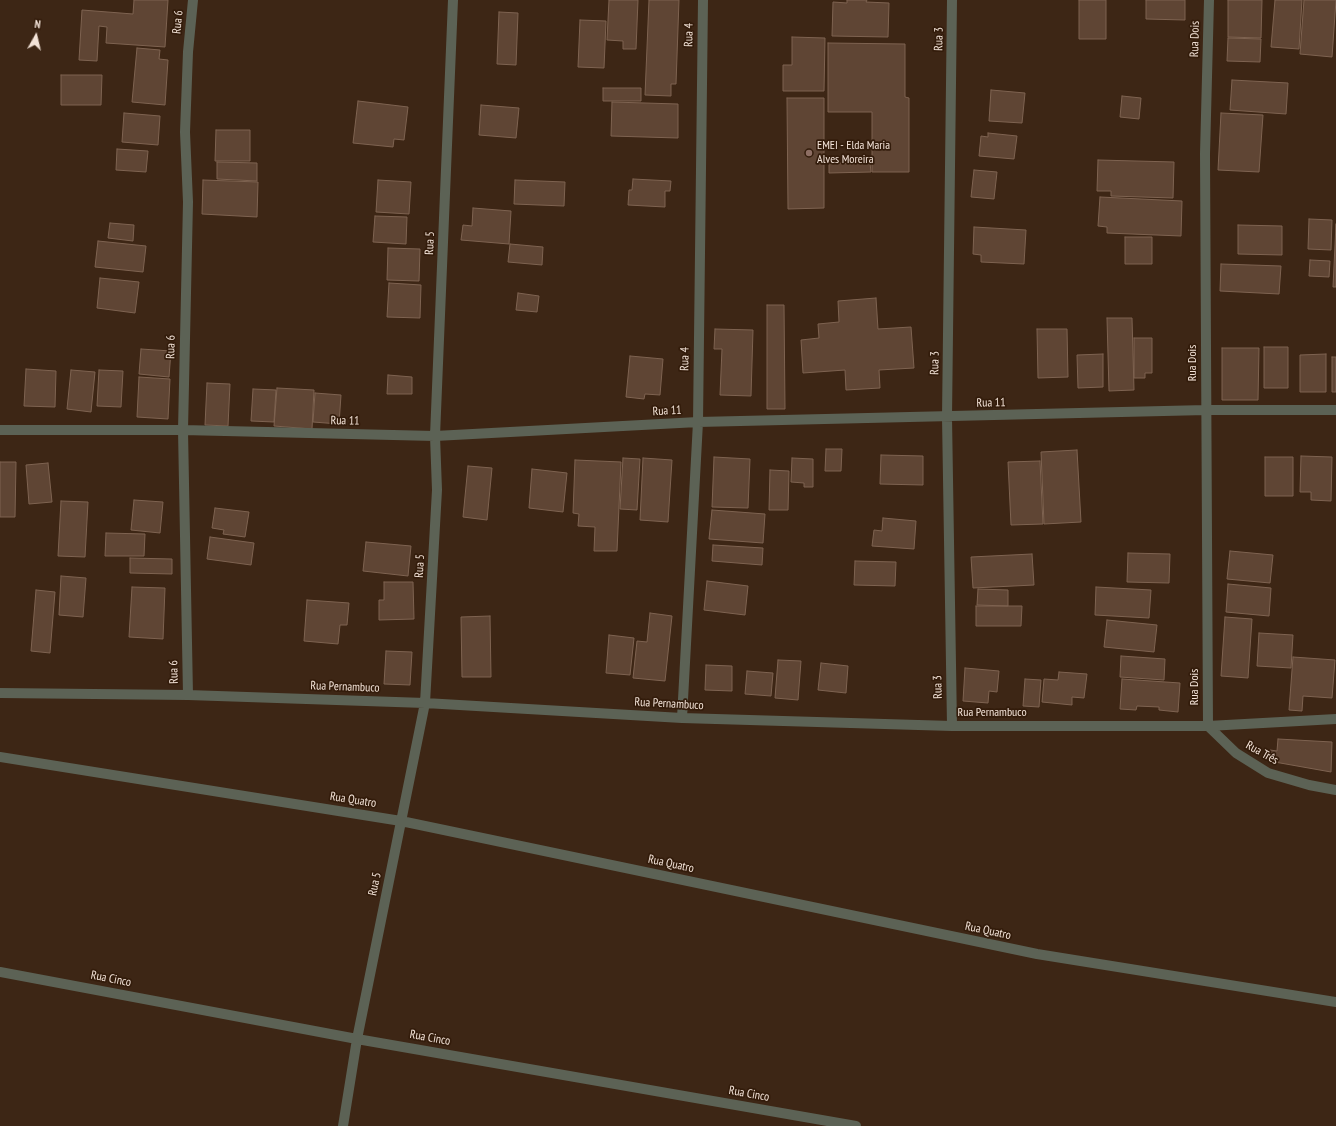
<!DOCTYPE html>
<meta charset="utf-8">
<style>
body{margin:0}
#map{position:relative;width:1336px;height:1126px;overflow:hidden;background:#3d2615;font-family:"PT Sans Narrow",sans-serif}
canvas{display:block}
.north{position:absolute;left:16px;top:16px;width:40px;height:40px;-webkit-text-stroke:3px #331c0b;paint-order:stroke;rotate:8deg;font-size:11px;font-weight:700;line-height:16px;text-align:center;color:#f3e3d8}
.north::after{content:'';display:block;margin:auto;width:14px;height:18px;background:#f3e3d8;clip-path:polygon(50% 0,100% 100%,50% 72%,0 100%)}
</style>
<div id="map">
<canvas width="1336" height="1126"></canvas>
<div class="north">N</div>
</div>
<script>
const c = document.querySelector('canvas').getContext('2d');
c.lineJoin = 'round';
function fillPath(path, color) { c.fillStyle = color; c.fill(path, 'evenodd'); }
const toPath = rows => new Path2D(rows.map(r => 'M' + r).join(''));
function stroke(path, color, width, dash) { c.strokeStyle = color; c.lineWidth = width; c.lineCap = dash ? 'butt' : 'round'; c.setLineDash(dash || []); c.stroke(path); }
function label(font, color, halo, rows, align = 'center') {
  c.font = font + ' "PT Sans Narrow",sans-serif'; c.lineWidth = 3.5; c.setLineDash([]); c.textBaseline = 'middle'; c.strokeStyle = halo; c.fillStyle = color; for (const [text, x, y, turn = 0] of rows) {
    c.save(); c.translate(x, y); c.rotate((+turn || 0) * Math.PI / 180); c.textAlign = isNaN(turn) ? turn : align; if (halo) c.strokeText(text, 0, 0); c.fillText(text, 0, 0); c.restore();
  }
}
const building = toPath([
 [134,0,168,0,165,47,106,43,107,27,99,26,97,61,79,60,82,10,133,14,134,0],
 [609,0,638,0,636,49,623,49,623,41,607,40,609,0],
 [649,0,679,0,676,84,671,84,671,96,645,95,649,0],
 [847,0,867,0,866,2,889,3,888,37,832,36,833,2,847,3,847,0],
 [1079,0,1106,0,1106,39,1079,39,1079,0],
 [1146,0,1185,0,1185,20,1146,19,1146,0],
 [1228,0,1262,0,1261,38,1228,37,1228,0],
 [1275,0,1302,0,1299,49,1271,47,1275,0],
 [1304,0,1336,0,1332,57,1300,54,1304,0],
 [499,12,518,13,516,65,497,64,499,12],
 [580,20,606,21,604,68,578,67,580,20],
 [792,37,825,38,824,91,783,91,783,65,792,65,792,37],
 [1228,38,1261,39,1260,62,1227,61,1228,38],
 [828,43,905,44,905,97,909,98,909,172,872,172,872,112,828,112,828,43],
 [137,48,160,50,159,59,168,60,165,105,132,102,137,48],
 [61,75,102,75,101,105,61,105,61,75],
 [1232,80,1288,83,1286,114,1230,110,1232,80],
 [603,88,641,88,641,101,603,101,603,88],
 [991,90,1025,93,1022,123,989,121,991,90],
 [1122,96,1141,98,1139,119,1120,117,1122,96],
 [787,98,824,98,824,208,788,209,787,98],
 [358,101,408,107,404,140,394,139,393,147,353,143,358,101],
 [612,102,678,104,678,138,611,136,612,102],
 [481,105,519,108,516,138,479,135,481,105],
 [124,113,160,116,158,145,122,142,124,113],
 [1221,113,1263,115,1259,172,1218,170,1221,113],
 [216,130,250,130,250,161,215,161,216,130],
 [988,133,1017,136,1014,159,979,156,981,136,988,137,988,133],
 [117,149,148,151,146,172,116,170,117,149],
 [1098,160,1174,162,1173,198,1111,196,1111,191,1097,191,1098,160],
 [217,162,257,163,257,181,217,179,217,162],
 [829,163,870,163,871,172,829,173,829,163],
 [974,170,997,172,994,199,971,197,974,170],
 [633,179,671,181,670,191,665,191,665,207,628,205,629,190,632,190,633,179],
 [203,180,258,182,257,217,202,214,203,180],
 [378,180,411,182,409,214,376,212,378,180],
 [515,180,565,182,564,206,514,204,515,180],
 [1100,197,1182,201,1181,236,1107,233,1107,227,1098,226,1100,197],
 [473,208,511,211,509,244,461,240,463,225,472,226,473,208],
 [375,216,407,217,406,244,373,242,375,216],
 [1309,219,1332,220,1331,250,1308,249,1309,219],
 [110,223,134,225,133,241,108,238,110,223],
 [1336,224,1336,287,1333,287,1336,224],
 [1238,225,1282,226,1282,255,1238,254,1238,225],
 [974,227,1026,230,1024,264,981,262,981,255,973,254,974,227],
 [1125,237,1152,237,1152,264,1125,264,1125,237],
 [98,241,146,246,143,272,95,267,98,241],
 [510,244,543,247,542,265,508,262,510,244],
 [388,248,420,249,419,281,387,280,388,248],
 [1310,260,1330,261,1329,277,1309,276,1310,260],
 [1221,264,1281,266,1279,294,1220,291,1221,264],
 [100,278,139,282,135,313,97,308,100,278],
 [389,283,421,285,420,318,387,317,389,283],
 [518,293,539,296,537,312,516,310,518,293],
 [876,298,878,329,911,327,914,368,879,370,880,388,846,390,845,370,803,373,801,340,819,338,818,324,839,322,838,301,876,298],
 [767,305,784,305,785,409,767,409,767,305],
 [1107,318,1132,318,1134,390,1109,391,1107,318],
 [715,329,753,330,751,396,720,395,722,349,714,349,715,329],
 [1037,329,1067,329,1068,377,1038,378,1037,329],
 [1134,338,1152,338,1152,373,1145,373,1145,378,1134,378,1134,338],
 [1264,347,1288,347,1288,388,1264,388,1264,347],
 [1222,348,1259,348,1258,400,1222,400,1222,348],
 [141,349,171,351,169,377,139,374,141,349],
 [1103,354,1103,387,1078,388,1077,355,1103,354],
 [1326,354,1326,392,1300,392,1300,355,1326,354],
 [630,356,663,359,660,395,645,394,644,399,626,397,630,356],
 [1332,357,1336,357,1336,392,1332,392,1332,357],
 [26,369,56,371,55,407,24,406,26,369],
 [71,370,95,372,91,412,67,409,71,370],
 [99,370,123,371,121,407,97,406,99,370],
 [388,375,412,377,412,394,387,394,388,375],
 [139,377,170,379,168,419,137,417,139,377],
 [207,383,230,384,228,426,205,425,207,383],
 [277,388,314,390,312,429,274,426,277,388],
 [253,389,276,390,274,422,251,421,253,389],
 [315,393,341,395,339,424,313,422,315,393],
 [826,449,842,449,841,471,825,471,826,449],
 [1077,450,1081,522,1044,524,1041,452,1077,450],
 [881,455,923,456,923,485,880,484,881,455],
 [1301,456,1332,457,1331,501,1311,500,1311,492,1300,492,1301,456],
 [714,457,750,459,748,508,712,507,714,457],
 [1265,457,1293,457,1293,496,1265,496,1265,457],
 [623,458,640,459,637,510,620,509,623,458],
 [643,458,672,460,668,522,640,520,643,458],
 [792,458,813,459,813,487,804,487,804,483,791,482,792,458],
 [575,460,621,462,617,551,594,551,595,527,578,526,579,514,573,513,575,460],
 [1040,461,1043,524,1011,525,1008,462,1040,461],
 [0,462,16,462,15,517,0,517,0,462],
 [48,463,52,502,29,504,26,465,48,463],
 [468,466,492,468,487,520,463,517,468,466],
 [532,469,567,473,563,512,529,508,532,469],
 [770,470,789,471,788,510,769,510,770,470],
 [134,500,163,502,160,533,131,530,134,500],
 [61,501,88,502,85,557,58,556,61,501],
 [215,508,249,512,245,537,223,534,224,530,212,528,215,508],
 [712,510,765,514,763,543,709,539,712,510],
 [883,518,916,521,914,549,872,546,874,530,882,531,883,518],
 [106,533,145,534,144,556,105,556,106,533],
 [210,537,254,543,251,565,207,559,210,537],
 [366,542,411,546,408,576,363,571,366,542],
 [713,545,763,548,762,565,712,561,713,545],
 [1230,551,1273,555,1270,583,1227,579,1230,551],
 [1128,553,1170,554,1169,583,1127,582,1128,553],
 [1032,554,1034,585,973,588,971,557,1032,554],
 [130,558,172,559,172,574,130,573,130,558],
 [855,561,896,562,895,586,854,585,855,561],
 [61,576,86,578,83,617,59,615,61,576],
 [707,581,748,586,745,615,704,610,707,581],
 [384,582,413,582,414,619,379,620,379,600,384,600,384,582],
 [1228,584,1271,588,1269,616,1226,612,1228,584],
 [132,587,165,588,163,639,129,637,132,587],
 [1096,587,1151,590,1149,618,1095,615,1096,587],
 [978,589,1008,590,1008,606,977,605,978,589],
 [36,590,55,592,50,653,31,651,36,590],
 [307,600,349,603,347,625,340,625,338,644,304,641,307,600],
 [976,606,1022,606,1021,626,976,626,976,606],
 [650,613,672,616,665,681,633,678,637,641,647,642,650,613],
 [490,616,491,677,462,677,461,617,490,616],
 [1225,617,1252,619,1248,678,1221,676,1225,617],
 [1107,620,1157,625,1154,652,1104,647,1107,620],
 [1259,633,1293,635,1291,668,1257,666,1259,633],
 [609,635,634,638,630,675,606,673,609,635],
 [386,651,412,652,410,685,384,684,386,651],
 [1121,656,1165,659,1164,680,1120,677,1121,656],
 [1293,657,1335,660,1332,698,1303,696,1302,711,1289,710,1293,657],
 [778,660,801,661,798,700,775,698,778,660],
 [821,663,848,666,846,693,818,690,821,663],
 [706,665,732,666,732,691,705,690,706,665],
 [965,668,999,671,997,692,989,691,988,703,963,701,965,668],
 [747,671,773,673,771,696,745,694,747,671],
 [1059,672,1087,674,1084,698,1072,697,1072,705,1042,702,1044,679,1058,680,1059,672],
 [1025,679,1041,680,1039,707,1023,706,1025,679],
 [1122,679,1180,683,1178,712,1159,710,1159,707,1137,706,1136,710,1120,709,1122,679],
 [1278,739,1332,742,1331,772,1269,761,1270,750,1277,751,1278,739]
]);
const minor = toPath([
 [1209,0,1205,154,1208,726,1236,753,1268,773,1309,785,1336,790],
 [0,430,183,430,435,436,698,422,1206,410,1336,410],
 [0,693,188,695,425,703,682,718,952,726,1208,726,1336,719],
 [188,695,183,430,188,202,185,132,188,52,193,0],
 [682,718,698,422,703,0],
 [952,726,947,417,952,0],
 [0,757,401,821,1037,954,1336,1002],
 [0,972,357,1039,856,1126],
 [343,1126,357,1039,425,703,437,490,435,436,453,0]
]);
const markers = [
 [809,153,4,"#8d6e63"]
];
const streetNames = [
 ["Rua 6",178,22,-84],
 ["Rua 4",689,35,-89],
 ["Rua 3",939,39,-89],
 ["Rua Dois",1195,39,-89],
 ["Rua 5",430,243,-88],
 ["Rua 6",171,347,-89],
 ["Rua 4",685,359,-89],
 ["Rua 3",935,363,-89],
 ["Rua Dois",1193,363,-90],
 ["Rua 11",991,403,-1],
 ["Rua 11",667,411,-3],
 ["Rua 11",345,421,1],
 ["Rua 5",420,566,-87],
 ["Rua 6",174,672,-91],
 ["Rua Pernambuco",345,687,2],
 ["Rua 3",938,687,-91],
 ["Rua Dois",1195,687,-90],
 ["Rua Pernambuco",669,704,3],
 ["Rua Pernambuco",992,713],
 ["Rua Três",1262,753,29],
 ["Rua Quatro",353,800,9],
 ["Rua Quatro",671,864,12],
 ["Rua 5",375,884,-78],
 ["Rua Quatro",988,931,12],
 ["Rua Cinco",111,979,11],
 ["Rua Cinco",430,1038,10],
 ["Rua Cinco",749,1094,10]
];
const poiNames = [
 ["EMEI - Elda Maria",817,146],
 ["Alves Moreira",817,160]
];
fillPath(building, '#5f4534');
stroke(building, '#7e6351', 1);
stroke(minor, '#5c6255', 10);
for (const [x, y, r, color] of markers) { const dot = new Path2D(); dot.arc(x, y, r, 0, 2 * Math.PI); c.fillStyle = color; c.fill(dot); stroke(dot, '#331c0b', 1.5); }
label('12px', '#f3e3d8', '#331c0b', streetNames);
label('12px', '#f3e3d8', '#331c0b', poiNames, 'left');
</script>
